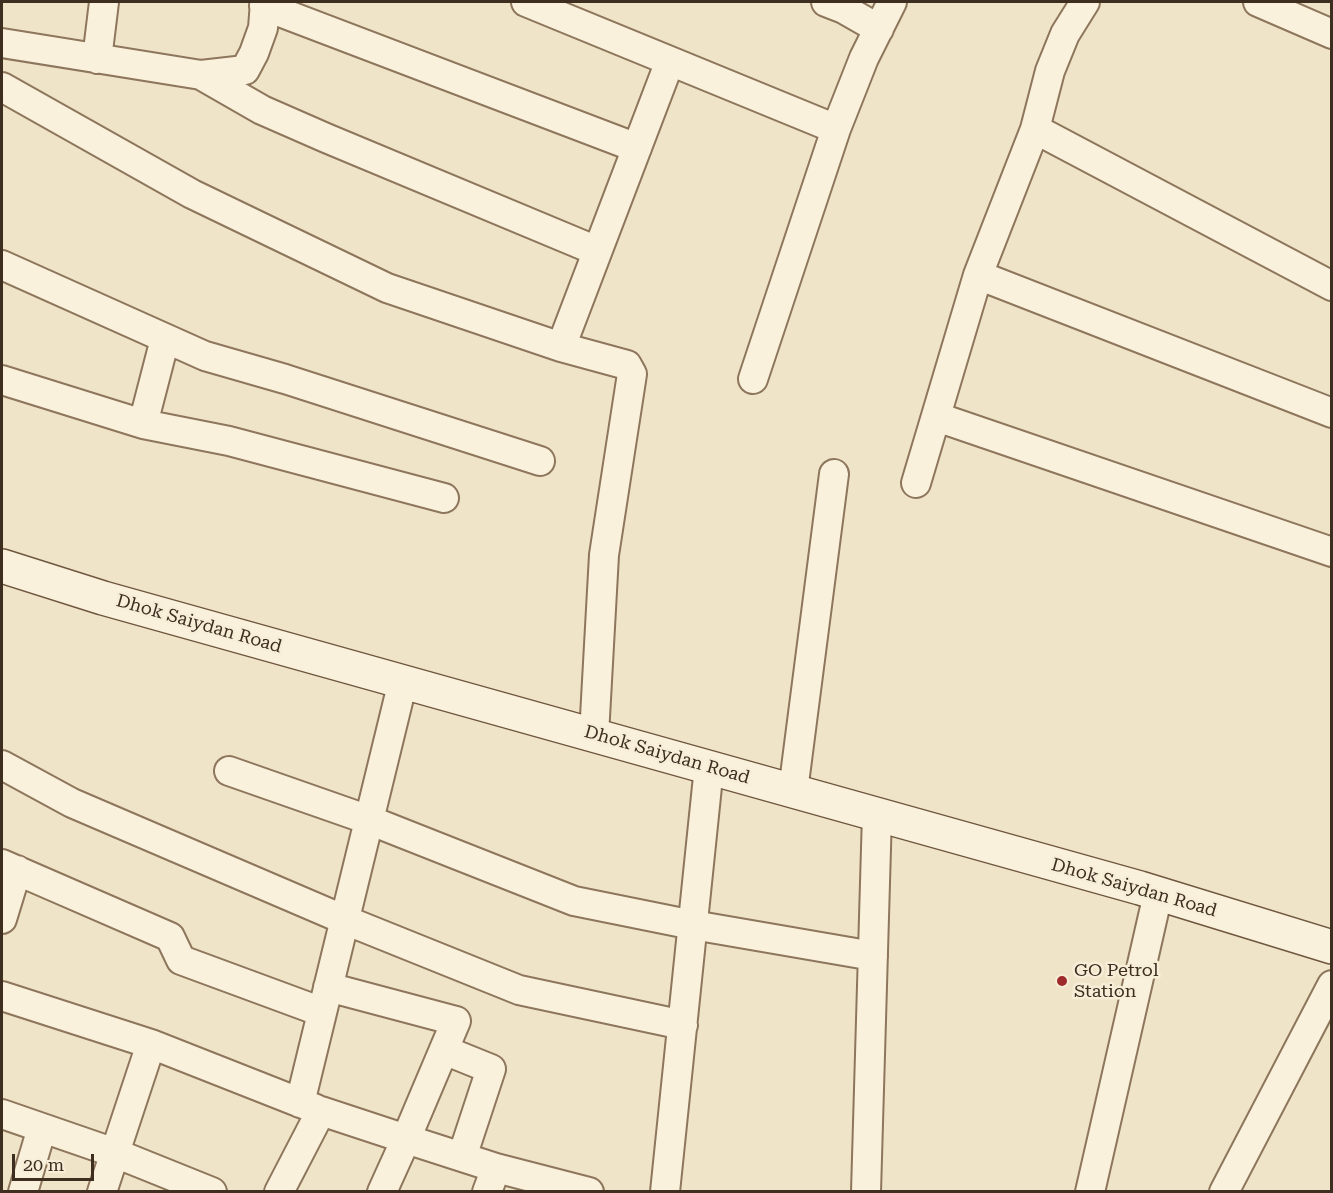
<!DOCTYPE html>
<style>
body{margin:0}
#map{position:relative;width:1333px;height:1193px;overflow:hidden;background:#f0e4c8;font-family:"Roboto Serif",serif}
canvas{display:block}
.frame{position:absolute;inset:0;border:3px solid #3d2e20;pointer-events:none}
.scale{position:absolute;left:12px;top:1154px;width:82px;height:27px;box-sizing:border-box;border:3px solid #3d2e20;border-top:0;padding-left:8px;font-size:18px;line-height:21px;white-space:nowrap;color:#3d2e20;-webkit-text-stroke:4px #f7eed8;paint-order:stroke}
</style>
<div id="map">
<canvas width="1333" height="1193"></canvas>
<div class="frame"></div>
<div class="scale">20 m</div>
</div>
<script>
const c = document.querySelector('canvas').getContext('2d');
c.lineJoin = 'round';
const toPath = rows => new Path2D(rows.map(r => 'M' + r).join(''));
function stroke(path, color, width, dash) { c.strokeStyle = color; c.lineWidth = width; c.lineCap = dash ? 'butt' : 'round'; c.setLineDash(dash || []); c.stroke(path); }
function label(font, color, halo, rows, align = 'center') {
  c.font = font + ' "Roboto Serif",serif'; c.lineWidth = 5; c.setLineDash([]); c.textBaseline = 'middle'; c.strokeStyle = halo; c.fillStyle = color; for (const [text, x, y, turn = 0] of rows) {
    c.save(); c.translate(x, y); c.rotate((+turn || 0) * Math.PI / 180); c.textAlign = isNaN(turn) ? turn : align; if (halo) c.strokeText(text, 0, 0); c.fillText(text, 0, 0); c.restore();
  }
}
const street = toPath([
 [526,2,836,129],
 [826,2,844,9,879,29],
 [1258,2,1332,34],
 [264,6,637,148],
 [2,43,201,75,245,70,254,53,263,28,265,2],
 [97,59,104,2],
 [201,75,262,110,326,138,597,251],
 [2,87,192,194,387,288,561,347,627,365,632,374,604,555,594,735],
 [1035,129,1332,286],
 [2,265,205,356,285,379,540,461],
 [978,275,1332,413],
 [561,347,670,61],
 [753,379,836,129,864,58,892,2],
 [2,380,143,424,229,441,444,498],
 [937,417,1332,552],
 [143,424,165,339],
 [916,483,978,275,1035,129,1050,71,1065,34,1085,2],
 [2,765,72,803,345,920,519,990,683,1025],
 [229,771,369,820,574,901,693,925,873,956],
 [793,791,834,474],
 [2,864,170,937,181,960,322,1012],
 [2,919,17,870],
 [2,996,151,1044],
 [444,1050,491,1069,462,1157],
 [300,1103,403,681],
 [2,1114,115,1153,212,1192],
 [23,1192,42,1128],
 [102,1192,151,1044,316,1109],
 [279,1192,321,1111,406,1139,456,1021,328,987],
 [382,1192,406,1139,496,1168],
 [487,1192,496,1168,589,1192],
 [665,1192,709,767],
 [866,1192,877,814],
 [1090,1192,1158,894],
 [1224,1192,1332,985]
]);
const secondary = toPath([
 [2,566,103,598,1140,888,1332,947]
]);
const markers = [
 [1062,981,6,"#9e2a2b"]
];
const streetNames = [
 ["Dhok Saiydan Road",199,624,16],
 ["Dhok Saiydan Road",667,755,16],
 ["Dhok Saiydan Road",1134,888,16]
];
const poiNames = [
 ["GO Petrol",1074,971],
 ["Station",1074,992]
];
stroke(street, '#8d765c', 32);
stroke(secondary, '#6f573f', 36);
stroke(street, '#faf1dc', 28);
stroke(secondary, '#faf1dc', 33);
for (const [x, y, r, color] of markers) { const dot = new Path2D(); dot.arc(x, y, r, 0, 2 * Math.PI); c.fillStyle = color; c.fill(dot); stroke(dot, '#f7eed8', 2); }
label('18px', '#3d2e20', '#f7eed8', streetNames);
label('18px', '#3d2e20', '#f7eed8', poiNames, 'left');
</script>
